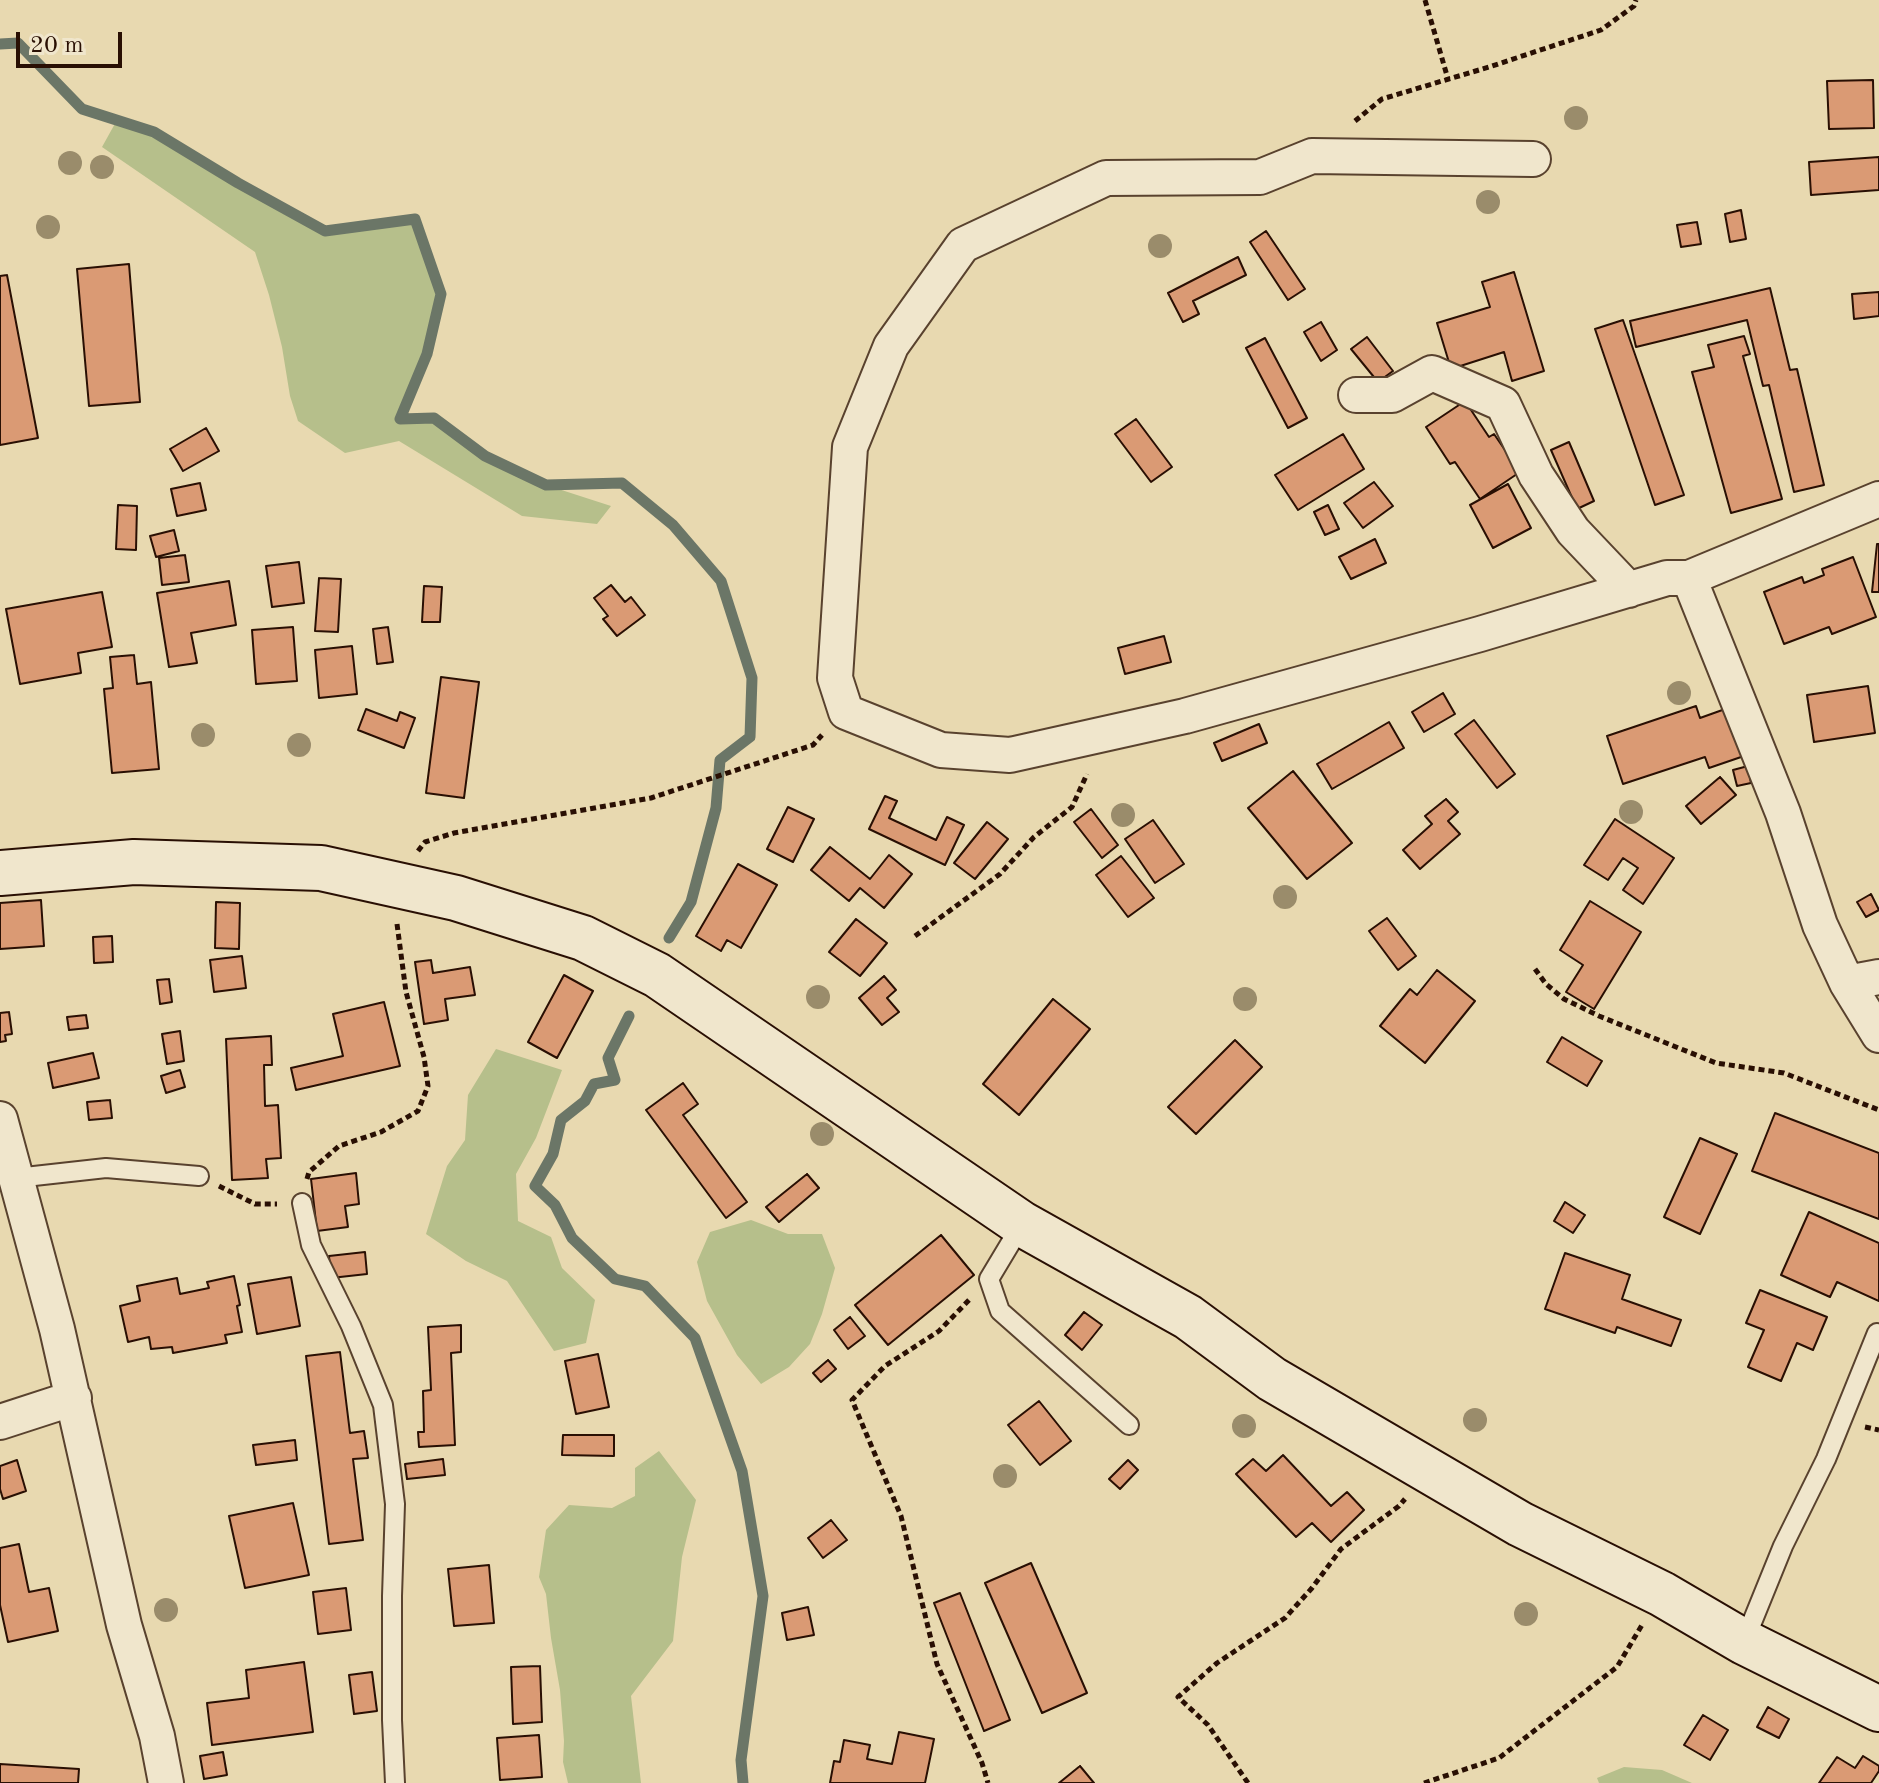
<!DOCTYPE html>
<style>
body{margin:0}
#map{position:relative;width:1879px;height:1783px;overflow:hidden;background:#e8d9b0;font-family:"Old Standard TT",serif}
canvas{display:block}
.scale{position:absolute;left:16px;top:32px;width:106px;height:36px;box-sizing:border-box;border:4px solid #290f03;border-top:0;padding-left:10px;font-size:24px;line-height:28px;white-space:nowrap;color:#290f03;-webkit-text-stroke:6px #f0e6cc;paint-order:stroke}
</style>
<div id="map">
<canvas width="1879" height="1783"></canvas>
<div class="scale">20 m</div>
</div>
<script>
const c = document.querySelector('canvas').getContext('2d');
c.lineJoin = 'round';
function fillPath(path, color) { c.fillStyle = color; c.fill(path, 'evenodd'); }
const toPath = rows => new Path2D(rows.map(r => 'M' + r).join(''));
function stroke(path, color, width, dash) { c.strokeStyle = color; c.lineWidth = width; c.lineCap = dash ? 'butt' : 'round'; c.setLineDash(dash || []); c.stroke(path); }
const green = toPath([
 [117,120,154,132,238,183,325,231,415,219,441,294,427,354,400,418,434,418,485,456,546,485,611,506,597,524,522,516,399,441,345,453,298,421,290,396,282,347,269,295,255,252,102,147],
 [496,1049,562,1070,536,1138,516,1174,518,1221,551,1237,562,1268,595,1300,586,1343,554,1351,507,1281,466,1261,426,1234,447,1166,465,1140,468,1095],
 [751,1220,788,1234,822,1234,835,1268,822,1314,810,1344,789,1367,761,1384,737,1355,707,1301,697,1262,710,1232],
 [659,1451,696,1500,682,1557,673,1641,631,1696,641,1783,568,1783,563,1762,564,1741,560,1690,551,1638,546,1594,539,1577,546,1530,569,1505,612,1508,635,1496,635,1468],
 [1624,1767,1662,1770,1692,1783,1599,1783,1597,1778]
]);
const stream = toPath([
 [0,44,18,43,82,109,154,132,238,183,325,231,415,219,441,294,427,354,400,419,434,418,485,456,546,485,622,483,673,525,721,581,752,678,750,737,720,760,716,808,691,902,669,938],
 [629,1016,608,1058,615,1080,594,1084,585,1101,561,1120,553,1154,535,1186,555,1205,572,1238,615,1279,645,1286,695,1338,742,1471,763,1596,741,1760,743,1783]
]);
const building = toPath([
 [1873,80,1874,128,1829,129,1827,81,1873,80],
 [1879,157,1879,190,1811,195,1809,162,1879,157],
 [1741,210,1746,239,1730,242,1725,214,1741,210],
 [1697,222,1701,244,1681,247,1677,225,1697,222],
 [1266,231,1305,289,1288,300,1250,242,1266,231],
 [1238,257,1246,275,1193,301,1199,314,1183,322,1168,293,1238,257],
 [129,264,140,402,89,406,77,269,129,264],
 [1514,272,1544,371,1512,381,1504,352,1451,369,1437,323,1490,307,1482,282,1514,272],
 [7,275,38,438,0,445,0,276,7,275],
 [1770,288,1790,370,1797,369,1824,485,1794,492,1769,385,1763,386,1747,320,1636,347,1630,321,1770,288],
 [1879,292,1879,316,1854,319,1852,294,1879,292],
 [1623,320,1684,495,1655,505,1595,329,1623,320],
 [1321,322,1337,350,1321,361,1304,332,1321,322],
 [1744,336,1750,354,1743,356,1782,499,1731,513,1692,372,1714,367,1708,345,1744,336],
 [1367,337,1393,371,1378,382,1351,349,1367,337],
 [1265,338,1307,418,1288,428,1246,348,1265,338],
 [1465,401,1489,437,1494,434,1520,472,1480,499,1455,462,1450,464,1426,427,1465,401],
 [1136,419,1172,467,1151,482,1115,434,1136,419],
 [206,428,219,451,183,471,170,449,206,428],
 [1343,434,1364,469,1298,510,1275,475,1343,434],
 [1569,442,1594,501,1577,509,1551,450,1569,442],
 [1374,482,1393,506,1363,528,1344,503,1374,482],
 [200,483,206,510,177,516,171,489,200,483],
 [1508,484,1531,528,1493,548,1470,505,1508,484],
 [118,505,137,506,136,550,116,549,118,505],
 [1328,505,1339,529,1325,535,1314,512,1328,505],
 [174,530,179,551,156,557,150,536,174,530],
 [1375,539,1386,563,1351,579,1339,557,1375,539],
 [1877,544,1879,544,1879,592,1872,592,1877,544],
 [185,555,189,582,162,585,159,558,185,555],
 [1853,557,1876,617,1832,634,1829,627,1784,644,1764,592,1802,577,1804,583,1824,575,1822,569,1853,557],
 [299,562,304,603,272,607,266,566,299,562],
 [319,578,341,579,338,632,315,631,319,578],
 [229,581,236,625,191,633,197,663,169,667,157,593,229,581],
 [611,585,625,602,631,597,645,615,617,636,603,619,608,616,594,598,611,585],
 [424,586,442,587,440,622,422,622,424,586],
 [102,592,112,647,78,653,81,673,20,684,6,609,102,592],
 [293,627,297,681,256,684,252,630,293,627],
 [388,627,393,662,377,664,373,629,388,627],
 [1164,636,1171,662,1125,674,1118,648,1164,636],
 [352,646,357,694,319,698,315,650,352,646],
 [134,655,137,684,151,682,159,769,112,773,104,689,113,688,110,657,134,655],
 [441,677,479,682,464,798,426,793,441,677],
 [1868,686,1875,733,1814,742,1807,695,1868,686],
 [1443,693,1455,714,1424,732,1412,712,1443,693],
 [1696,706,1700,718,1728,708,1744,756,1709,768,1705,757,1623,784,1607,736,1696,706],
 [366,709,397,721,400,712,415,718,404,748,358,730,366,709],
 [1474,720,1515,774,1497,788,1455,734,1474,720],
 [1389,722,1404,748,1332,789,1317,764,1389,722],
 [1259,724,1267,743,1222,761,1214,743,1259,724],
 [1748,766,1751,783,1737,786,1733,770,1748,766],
 [1293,771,1352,843,1307,879,1248,808,1293,771],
 [1720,777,1736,795,1701,824,1686,806,1720,777],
 [885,796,897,801,889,818,936,840,947,817,964,825,945,865,869,829,885,796],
 [1446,799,1458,812,1448,821,1460,834,1420,869,1403,850,1432,824,1425,816,1446,799],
 [788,807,814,819,793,862,767,849,788,807],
 [1091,809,1118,845,1102,858,1074,822,1091,809],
 [1615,819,1674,858,1643,904,1623,890,1638,868,1623,858,1608,880,1584,865,1615,819],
 [1153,820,1184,864,1155,883,1125,839,1153,820],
 [987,822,1008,839,975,879,954,863,987,822],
 [830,847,870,879,889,855,912,874,884,908,860,888,849,901,811,870,830,847],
 [1121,856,1154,898,1128,917,1096,875,1121,856],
 [738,864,777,885,741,948,727,940,721,951,696,936,738,864],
 [1871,894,1879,910,1866,917,1857,902,1871,894],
 [41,900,44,946,0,949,0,903,41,900],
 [1590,901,1641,932,1594,1009,1566,992,1583,965,1560,950,1590,901],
 [216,902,240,903,239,949,215,948,216,902],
 [1387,918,1416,956,1398,970,1369,931,1387,918],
 [856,919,887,943,860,976,829,952,856,919],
 [112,936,113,962,94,963,93,937,112,936],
 [242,956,246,988,214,992,210,960,242,956],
 [431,960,433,973,470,967,475,995,445,999,448,1020,424,1024,415,962,431,960],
 [1437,970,1475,1001,1425,1063,1380,1026,1410,989,1417,995,1437,970],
 [564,975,593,991,557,1058,528,1042,564,975],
 [884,976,896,990,887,998,899,1012,882,1025,859,998,884,976],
 [169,979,172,1002,160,1004,157,980,169,979],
 [1053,999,1090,1029,1019,1115,983,1084,1053,999],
 [384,1002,400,1066,296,1090,291,1068,343,1056,333,1014,384,1002],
 [9,1012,12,1034,5,1035,6,1041,0,1042,0,1013,9,1012],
 [86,1015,88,1028,69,1030,67,1017,86,1015],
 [180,1031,184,1061,167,1064,162,1034,180,1031],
 [271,1036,272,1065,264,1065,265,1106,278,1105,281,1158,266,1159,268,1178,232,1180,226,1039,271,1036],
 [1562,1037,1602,1061,1587,1086,1547,1062,1562,1037],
 [1235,1040,1262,1067,1196,1134,1168,1107,1235,1040],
 [93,1053,99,1078,53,1088,48,1063,93,1053],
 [180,1070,185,1087,166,1093,161,1076,180,1070],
 [683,1083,698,1104,683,1115,747,1202,726,1218,646,1110,683,1083],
 [110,1100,112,1118,89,1120,87,1102,110,1100],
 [1775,1113,1879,1153,1879,1219,1752,1171,1775,1113],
 [1700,1138,1737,1154,1700,1234,1664,1217,1700,1138],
 [356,1173,359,1204,345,1206,348,1227,317,1231,311,1179,356,1173],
 [807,1174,819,1188,779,1222,766,1207,807,1174],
 [1565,1202,1585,1215,1573,1233,1554,1221,1565,1202],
 [1809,1212,1879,1243,1879,1301,1837,1282,1830,1297,1781,1275,1809,1212],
 [941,1235,974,1275,888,1345,855,1305,941,1235],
 [365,1252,367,1274,331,1278,329,1256,365,1252],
 [1565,1253,1630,1275,1622,1299,1681,1320,1671,1346,1617,1327,1615,1333,1545,1309,1565,1253],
 [234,1276,240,1305,237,1306,242,1332,225,1335,227,1343,173,1353,172,1347,151,1349,149,1337,128,1342,120,1306,140,1301,137,1286,177,1278,180,1294,209,1288,207,1282,234,1276],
 [291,1277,300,1326,257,1334,248,1284,291,1277],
 [1760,1290,1827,1317,1813,1350,1797,1343,1781,1381,1748,1367,1764,1330,1746,1323,1760,1290],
 [1084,1312,1102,1325,1082,1350,1065,1335,1084,1312],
 [850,1317,865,1336,848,1349,834,1330,850,1317],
 [461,1325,461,1352,451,1353,455,1445,419,1447,418,1432,424,1432,423,1391,431,1390,428,1327,461,1325],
 [340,1352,350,1433,364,1431,368,1458,353,1459,363,1540,329,1544,306,1356,340,1352],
 [598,1354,609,1407,576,1414,565,1361,598,1354],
 [828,1360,836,1369,821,1382,813,1373,828,1360],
 [1039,1401,1071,1441,1040,1465,1008,1425,1039,1401],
 [563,1435,614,1435,614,1456,562,1455,563,1435],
 [295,1440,297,1460,256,1465,253,1445,295,1440],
 [1283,1455,1331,1506,1347,1492,1364,1510,1331,1542,1312,1523,1296,1537,1236,1474,1253,1459,1266,1471,1283,1455],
 [443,1459,445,1475,407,1479,405,1464,443,1459],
 [17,1460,26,1491,3,1499,0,1489,0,1466,17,1460],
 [1128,1460,1138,1470,1120,1489,1109,1479,1128,1460],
 [293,1503,309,1575,245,1588,229,1516,293,1503],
 [831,1520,847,1540,823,1558,808,1538,831,1520],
 [19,1544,29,1592,49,1588,58,1631,8,1642,0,1605,0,1548,19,1544],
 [1031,1563,1087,1693,1042,1713,985,1583,1031,1563],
 [489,1565,494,1623,454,1626,448,1569,489,1565],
 [346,1588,351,1630,318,1634,313,1592,346,1588],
 [960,1593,1010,1720,984,1731,934,1603,960,1593],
 [808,1607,814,1635,787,1640,782,1613,808,1607],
 [304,1662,313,1732,212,1745,207,1703,249,1698,246,1670,304,1662],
 [540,1666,542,1722,513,1724,511,1667,540,1666],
 [372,1672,377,1711,354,1714,349,1675,372,1672],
 [1768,1707,1789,1719,1779,1738,1757,1727,1768,1707],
 [1703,1715,1728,1730,1710,1760,1684,1745,1703,1715],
 [899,1732,934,1739,925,1783,830,1783,834,1761,840,1762,844,1740,870,1745,867,1759,892,1764,899,1732],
 [539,1735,542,1777,500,1780,497,1738,539,1735],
 [223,1752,227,1775,204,1779,200,1756,223,1752],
 [1863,1756,1879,1766,1879,1771,1871,1783,1819,1783,1837,1757,1855,1768,1863,1756],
 [0,1764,79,1769,78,1783,0,1783,0,1764],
 [1080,1766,1094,1783,1059,1783,1080,1766]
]);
const path = toPath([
 [1425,0,1448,79],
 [1355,121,1382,99,1489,67,1601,30,1634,6,1636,0],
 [418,851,425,842,454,833,651,798,813,745,822,735],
 [915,936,1000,874,1034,837,1072,807,1087,774],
 [1535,969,1546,984,1564,999,1599,1016,1716,1063,1784,1073,1879,1110],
 [307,1179,309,1172,339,1146,381,1132,418,1111,428,1086,424,1057,406,992,397,924],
 [219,1186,255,1204,277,1204],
 [969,1300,939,1331,885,1366,852,1400,901,1516,937,1664,982,1763,988,1783],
 [1865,1427,1879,1430],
 [1248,1783,1208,1725,1178,1697,1217,1663,1285,1618,1312,1588,1341,1549,1399,1506,1405,1499],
 [1424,1783,1499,1758,1617,1667,1642,1625]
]);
const service = toPath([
 [16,1178,106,1168,199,1176],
 [302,1203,311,1245,351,1326,383,1405,395,1504,392,1596,392,1720,395,1783],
 [1022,1224,989,1279,1000,1311,1129,1425],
 [1744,1642,1783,1546,1826,1459,1877,1333]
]);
const minor = toPath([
 [1533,159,1312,156,1260,177,1106,178,963,245,891,346,850,447,835,678,846,712,941,750,1010,755,1185,716,1480,634,1667,578,1689,578,1879,499],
 [1356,395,1392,395,1432,373,1503,404,1536,475,1573,531,1629,590],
 [1689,578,1783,813,1820,925,1847,983,1879,1035],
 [1847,983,1879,977],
 [0,1119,57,1329,124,1625,157,1736,166,1783],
 [0,1422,74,1398]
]);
const secondary = toPath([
 [0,873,134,862,321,868,456,898,583,938,657,975,1022,1224,1188,1317,1272,1379,1520,1524,1662,1594,1744,1642,1879,1709]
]);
const trees = [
 [1576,118],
 [70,163],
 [102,167],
 [1488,202],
 [48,227],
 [1160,246],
 [1679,693],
 [203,735],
 [299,745],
 [1631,812],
 [1123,815],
 [1285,897],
 [818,997],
 [1245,999],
 [822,1134],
 [1475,1420],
 [1244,1426],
 [1005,1476],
 [166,1610],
 [1526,1614]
];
fillPath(green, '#b6bf8b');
stroke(stream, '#6b7667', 11);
fillPath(building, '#da9a74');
stroke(building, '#290f03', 2);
stroke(service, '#59422e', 22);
stroke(minor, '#59422e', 38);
stroke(secondary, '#290f03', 48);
stroke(path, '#290f03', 5, [6, 4]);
stroke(service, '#f0e6cc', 18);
stroke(minor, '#f0e6cc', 34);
stroke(secondary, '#f0e6cc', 44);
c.fillStyle = '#9a8c6b';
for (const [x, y] of trees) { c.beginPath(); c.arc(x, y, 12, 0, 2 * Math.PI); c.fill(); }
</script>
